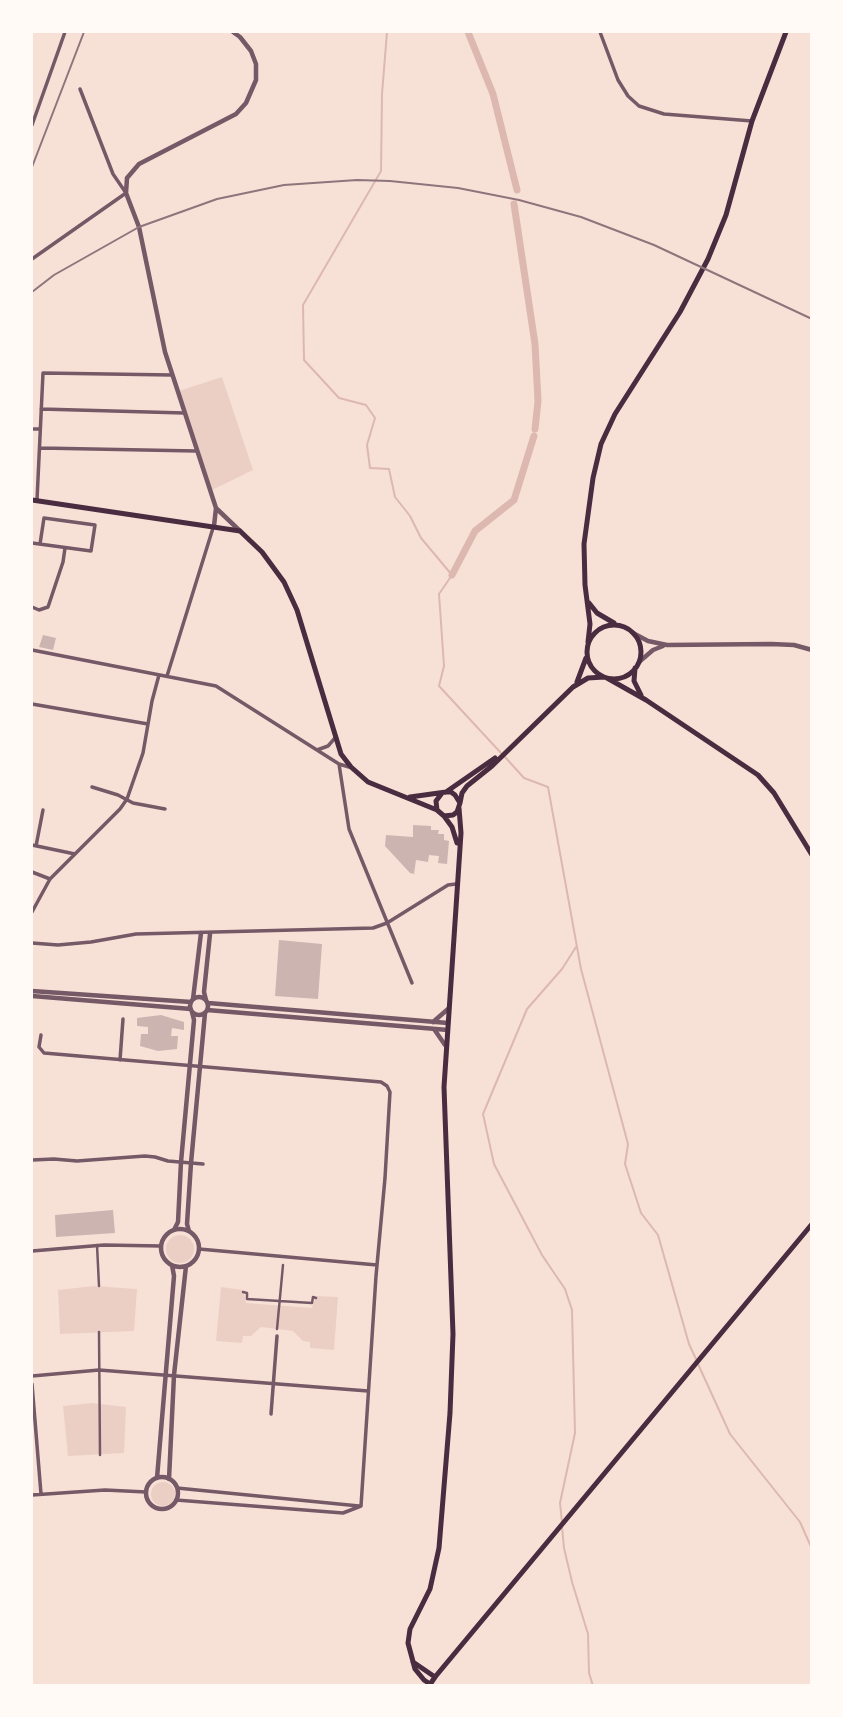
<!DOCTYPE html>
<style>
body{margin:0}
#map{position:relative;width:843px;height:1717px;overflow:hidden;background:#f7e1d7;font-family:Jost,sans-serif}
canvas{display:block}
.frame{position:absolute;inset:0;border:33px solid #fffaf5;pointer-events:none}
</style>
<div id="map">
<canvas width="843" height="1717"></canvas>
<div class="frame"></div>
</div>
<script>
const c = document.querySelector('canvas').getContext('2d');
c.lineJoin = 'round';
function fillPath(path, color) { c.fillStyle = color; c.fill(path, 'evenodd'); }
const toPath = rows => new Path2D(rows.map(r => 'M' + r).join(''));
function stroke(path, color, width, dash) { c.strokeStyle = color; c.lineWidth = width; c.lineCap = dash ? 'butt' : 'round'; c.setLineDash(dash || []); c.stroke(path); }
const green = toPath([
 [222,377,253,470,212,490,179,391],
 '166 1249a14 14 0 1 1 28 0a14 14 0 1 1-28 0Z',
 [94,1286,137,1289,134,1331,60,1334,58,1290],
 [221,1287,243,1290,246,1303,312,1308,316,1296,338,1297,334,1350,310,1348,310,1342,303,1341,293,1331,261,1327,251,1336,243,1336,242,1343,216,1341],
 [92,1403,126,1407,124,1453,68,1456,63,1406],
 '151 1494a12 12 0 1 1 24 0a12 12 0 1 1-24 0Z'
]);
const stream = toPath([
 [387,32,382,94,381,171,303,305,304,360,339,398,366,405,375,418,367,445,370,468,389,469,395,497,410,516,421,538,452,575,439,594,444,666,439,686,501,753],
 [505,757,524,778,548,787,581,969,628,1144,625,1164,641,1213,658,1235,689,1344,696,1359],
 [698,1364,730,1434,800,1522,812,1549],
 [562,1522,560,1503,575,1433,572,1310,565,1289,542,1255,494,1164,483,1114,527,1009,562,969,576,947],
 [562,1527,564,1548,572,1582,588,1634,589,1673,593,1686]
]);
const canal = toPath([
 [468,32,493,94,517,190],
 [514,204,535,344,538,401,535,429],
 [452,575,475,531,514,500,534,436]
]);
const building = toPath([
 [43,635,56,638,53,650,39,647],
 [413,825,431,826,431,830,439,830,438,834,444,834,444,840,449,841,447,864,438,863,439,856,429,855,428,862,416,860,414,874,410,873,385,846,386,835,413,837],
 [279,940,322,944,318,999,275,996],
 [161,1015,184,1022,184,1030,172,1028,171,1036,178,1036,177,1049,158,1051,140,1046,141,1034,148,1034,148,1027,137,1026,137,1018],
 [113,1210,115,1233,56,1237,55,1215]
]);
const pedestrian = toPath([
 [97,1245,99,1286],
 [243,1292,247,1293,247,1299,312,1303,313,1297,316,1298],
 [277,1329,283,1265],
 [99,1332,100,1455]
]);
const minor = toPath([
 [600,32,618,80,628,96,639,106,664,114,752,121],
 [32,125,65,32],
 [32,259,126,193,113,174,80,89],
 [41,409,184,413],
 [32,429,40,429],
 [40,448,196,451],
 [37,500,43,373,172,375],
 [32,543,91,551,95,525,44,518,40,544],
 [32,607,39,610,48,607,63,562,65,548],
 [32,650,216,686,339,764,349,767],
 [167,676,213,528],
 [32,704,148,724],
 [317,750,328,746,335,738],
 [339,764,349,829,412,983],
 [92,787,118,795,133,803,165,809],
 [32,845,75,854],
 [36,846,43,810],
 [32,872,50,879],
 [32,912,50,879,120,809,127,799,143,753,152,701,159,675],
 [32,943,58,945,91,942,136,934,373,928,387,923,448,885,456,884],
 [41,1035,39,1047,44,1053,381,1082,387,1086,390,1092,385,1178,376,1276,361,1506],
 [120,1060,123,1019],
 [32,1160,54,1159,77,1161,145,1156,155,1157,168,1161,203,1164],
 [199,1249,377,1265],
 [32,1251,104,1245,161,1246],
 [32,1376,99,1370,368,1391],
 [32,1384,41,1494],
 [271,1414,277,1336],
 [177,1488,359,1506],
 [32,1495,105,1490,146,1492],
 [176,1500,343,1513,361,1506]
]);
const tertiary = toPath([
 [217,509,240,531],
 [214,526,216,508,165,352,139,227,126,193,127,178,139,164,236,114,246,103,256,80,256,64,251,51,240,37,233,32],
 [633,633,648,641,667,645,771,644,794,645,812,650],
 [639,662,653,650,663,646],
 [32,991,191,1002],
 [32,996,191,1009],
 '190 1006a9 9 0 1 1 18 0a9 9 0 1 1-18 0Z',
 [193,999,201,933],
 [206,1000,204,992,210,934],
 [208,1003,448,1023],
 [207,1010,448,1030],
 [433,1022,448,1009],
 [434,1029,445,1045],
 '161 1248a19 19 0 1 1 38 0a19 19 0 1 1-38 0Z',
 [174,1230,178,1222,181,1162,194,1020,192,1012],
 [189,1231,187,1224,191,1163,205,1013],
 '146 1493a16 16 0 1 1 32 0a16 16 0 1 1-32 0Z',
 [157,1478,174,1276,172,1265],
 [169,1479,174,1375,186,1266]
]);
const primary = toPath([
 [32,500,240,531,262,552,284,582,297,610,341,754,351,767,368,782,437,810],
 [589,603,597,613,614,623],
 '587 652a27 27 0 1 1 54 0a27 27 0 1 1-54 0Z',
 [588,642,590,624,585,585,584,544,593,478,601,444,615,414,680,312,708,259,726,215,752,121,786,32],
 [635,668,634,681,641,695],
 [607,678,646,700,758,775,774,793,812,855],
 [577,682,586,658],
 [446,792,495,758],
 [410,797,446,792,451,792,455,795,460,803,457,812,453,815,444,816,437,810,436,801,442,793],
 [460,803,462,793,467,786,492,766,573,687,588,678,604,677],
 [444,816,452,827,457,843],
 [413,1662,435,1677,429,1686],
 [430,1684,424,1680,415,1669,408,1643,410,1629,430,1589,439,1548,450,1413,453,1334,444,1087,461,833,459,808]
]);
const trunk = toPath([
 [435,1677,812,1224]
]);
const rail = toPath([
 [32,167,84,32],
 [32,292,54,275,139,227,217,199,284,185,357,180,390,181,458,188,519,200,581,217,654,245,812,319]
]);
fillPath(green, '#ebcfc5');
stroke(stream, '#dcb8b0', 2);
stroke(canal, '#dcb8b0', 7);
fillPath(building, '#ccb4b1');
stroke(pedestrian, '#755966', 2.5);
stroke(minor, '#755966', 3.5);
stroke(tertiary, '#755966', 4.5);
stroke(primary, '#4a2c40', 5);
stroke(trunk, '#4a2c40', 5);
stroke(rail, '#8f747c', 2);
</script>
